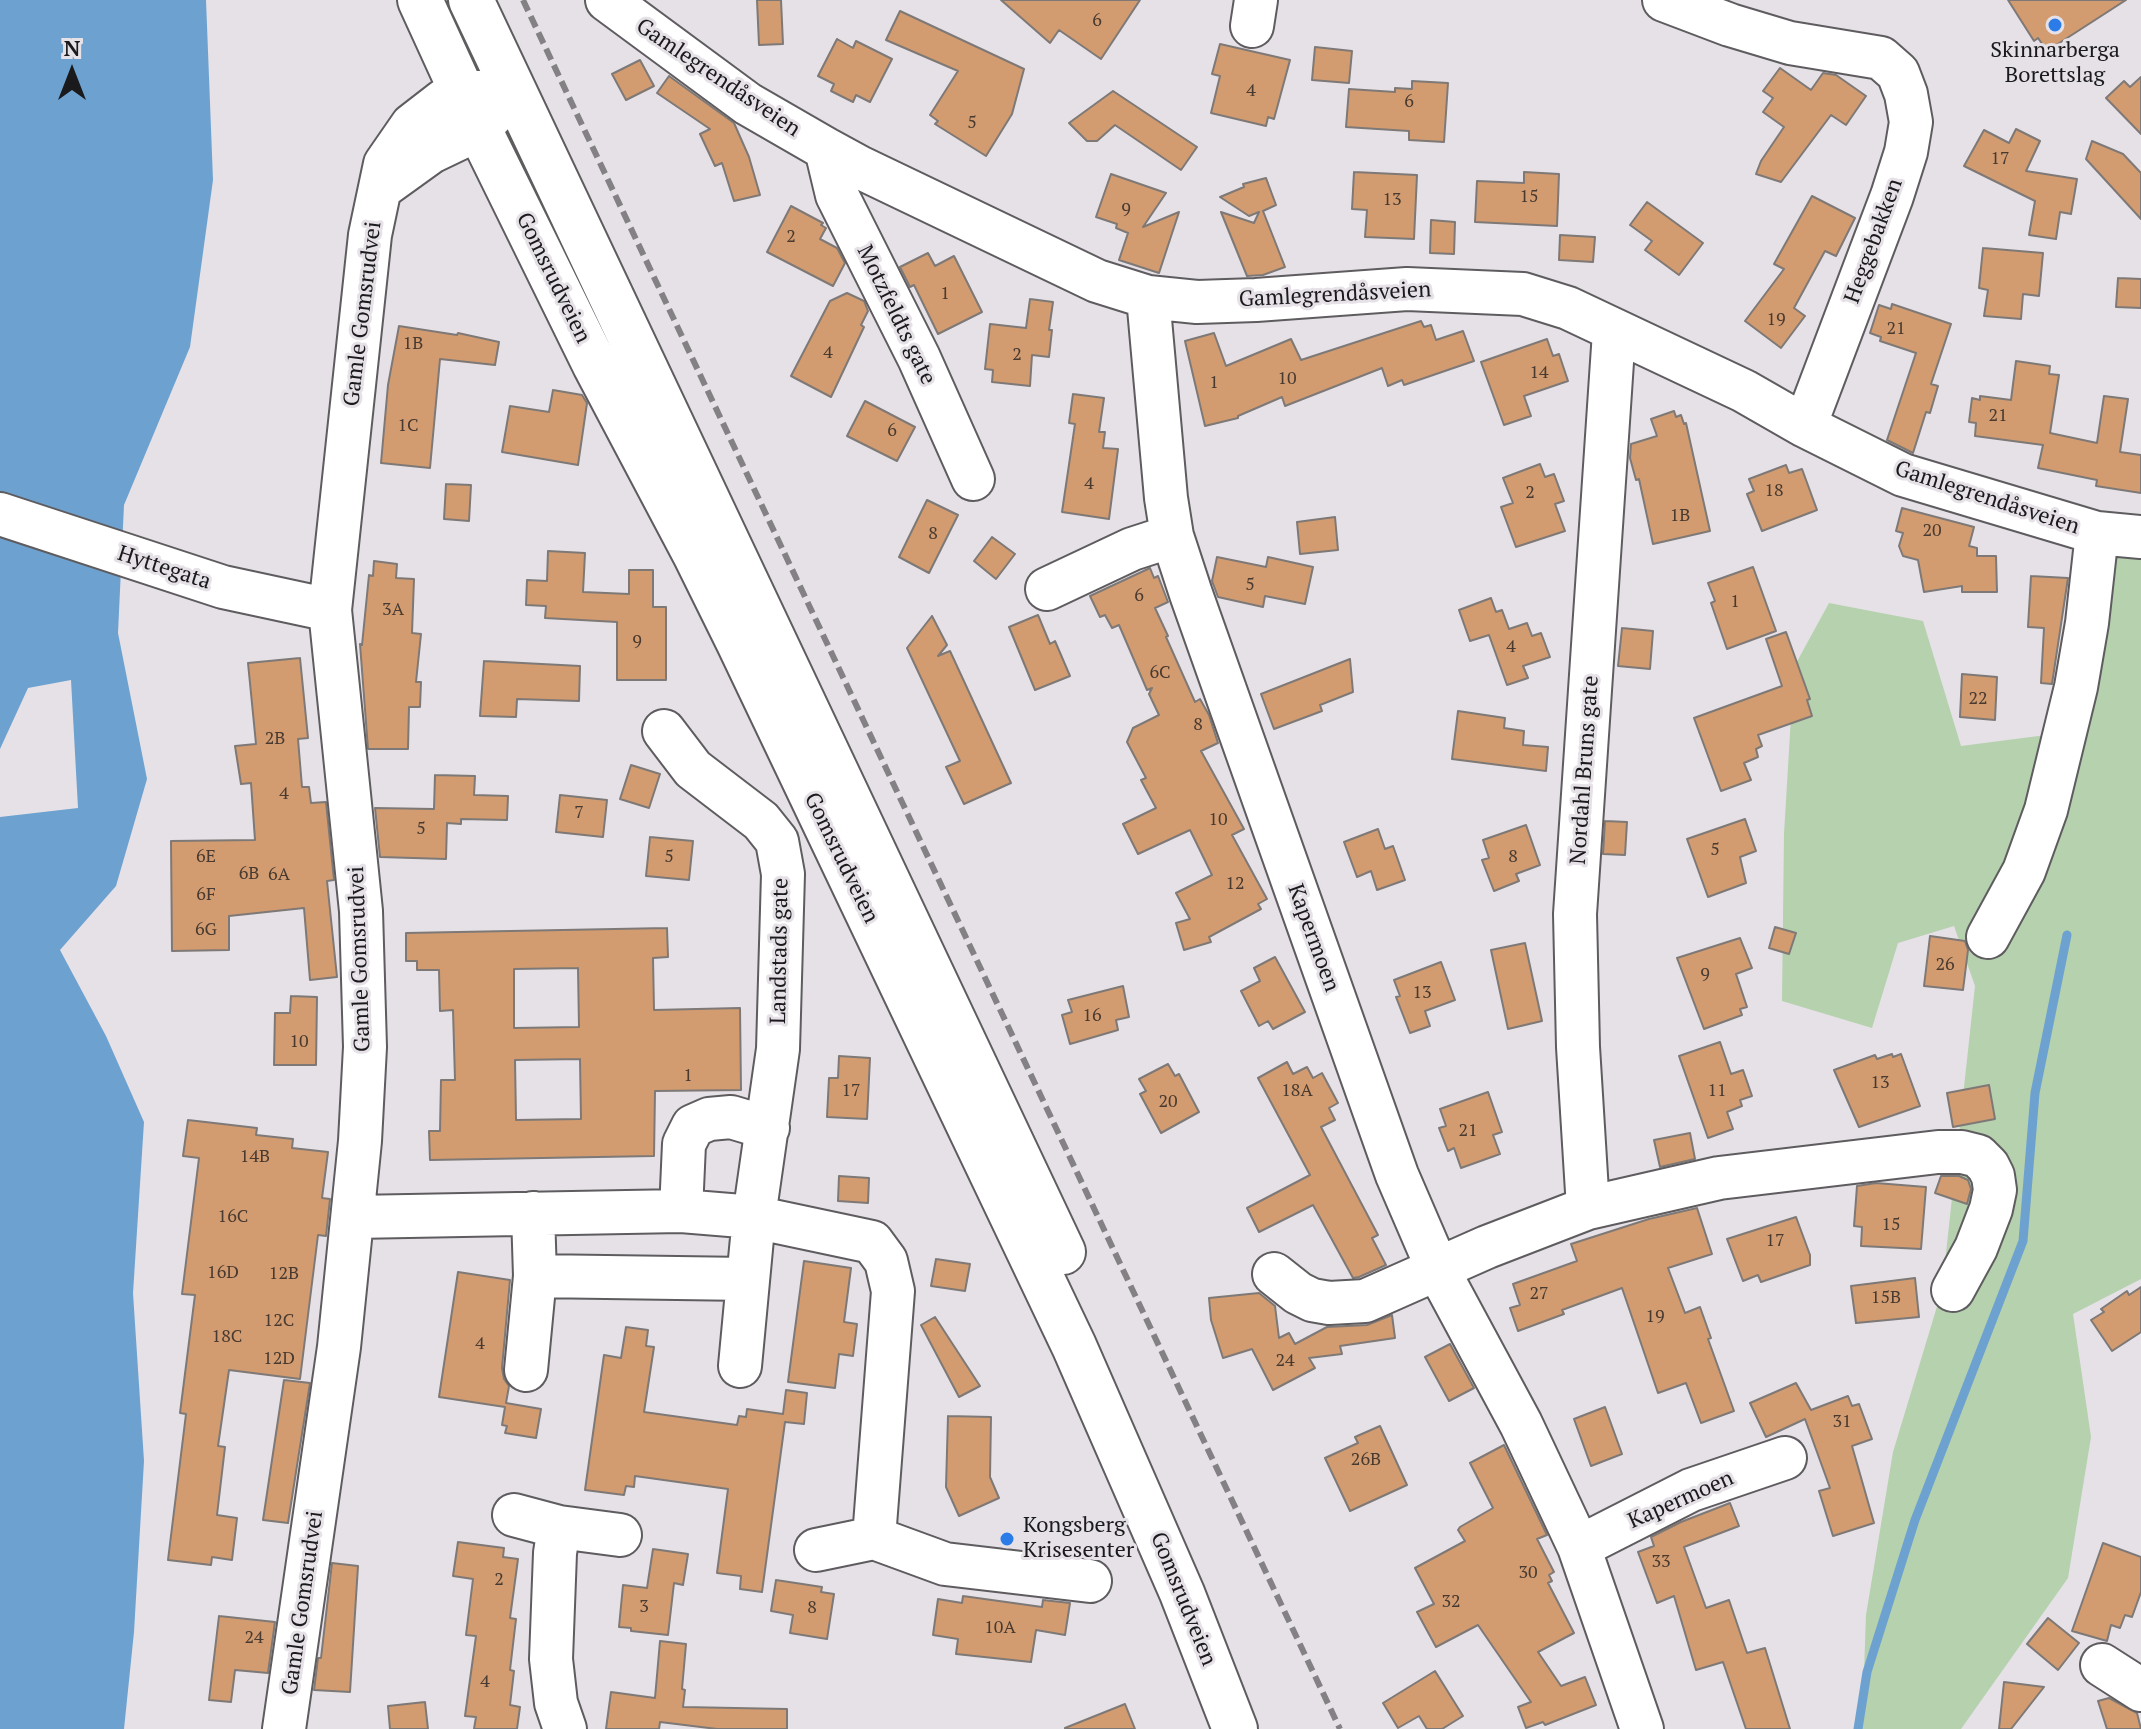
<!DOCTYPE html>
<meta charset="utf-8">
<style>
body{margin:0}
#map{position:relative;width:2141px;height:1729px;overflow:hidden;background:#e5e1e7;font-family:"PT Serif",serif}
canvas{display:block}
.north{position:absolute;left:32px;top:32px;width:80px;height:80px;-webkit-text-stroke:6px #e5e1e7;paint-order:stroke;rotate:0deg;font-size:22px;font-weight:700;line-height:32px;text-align:center;color:#1a191b}
.north::after{content:'';display:block;margin:auto;width:28px;height:36px;background:#1a191b;clip-path:polygon(50% 0,100% 100%,50% 72%,0 100%)}
</style>
<div id="map">
<canvas width="2141" height="1729"></canvas>
<div class="north">N</div>
</div>
<script>
const c = document.querySelector('canvas').getContext('2d');
c.lineJoin = 'round';
function fillPath(path, color) { c.fillStyle = color; c.fill(path, 'evenodd'); }
const toPath = rows => new Path2D(rows.map(r => 'M' + r).join(''));
function stroke(path, color, width, dash) { c.strokeStyle = color; c.lineWidth = width; c.lineCap = dash ? 'butt' : 'round'; c.setLineDash(dash || []); c.stroke(path); }
function label(font, color, halo, rows, align = 'center') {
  c.font = font + ' "PT Serif",serif'; c.lineWidth = 6; c.setLineDash([]); c.textBaseline = 'middle'; c.strokeStyle = halo; c.fillStyle = color; for (const [text, x, y, turn = 0] of rows) {
    c.save(); c.translate(x, y); c.rotate((+turn || 0) * Math.PI / 180); c.textAlign = isNaN(turn) ? turn : align; if (halo) c.strokeText(text, 0, 0); c.fillText(text, 0, 0); c.restore();
  }
}
const green = toPath([
 [2141,541,2141,1279,2073,1314,2091,1437,2068,1578,1961,1729,1862,1729,1866,1615,1893,1452,1942,1290,1975,986,1954,926,1898,943,1872,1028,1782,1001,1784,834,1794,667,1829,603,1923,621,1961,746,2054,734,2095,567]
]);
const water = toPath([
 [0,0,206,0,213,180,190,347,124,505,118,633,147,779,116,886,60,950,106,1036,144,1122,133,1293,144,1461,134,1632,124,1729,0,1729,0,817,78,808,71,680,28,688,0,749]
]);
const stream = toPath([
 [1858,1729,1867,1672,1915,1520,2023,1241,2035,1093,2067,935]
]);
const building = toPath([
 [757,0,781,0,783,44,759,45,757,0],
 [1001,0,1140,0,1101,59,1059,30,1050,43,1001,0],
 [2008,0,2126,0,2047,51,2038,38,2034,41,2008,0],
 [900,11,1024,69,1012,114,986,156,935,124,938,121,930,115,958,71,886,40,900,11],
 [837,39,853,48,856,41,892,59,870,102,856,95,853,102,831,91,834,84,818,76,837,39],
 [1220,44,1290,60,1274,119,1268,117,1266,126,1211,113,1220,76,1212,74,1220,44],
 [1315,47,1352,51,1349,83,1312,80,1315,47],
 [640,60,654,86,626,100,612,74,640,60],
 [1780,68,1811,90,1823,73,1836,75,1866,96,1846,125,1831,115,1781,182,1756,174,1761,161,1784,127,1763,112,1773,98,1763,91,1780,68],
 [669,76,734,123,749,157,760,195,734,201,722,163,715,166,700,134,710,129,657,93,669,76],
 [2141,77,2141,134,2106,98,2124,81,2130,87,2141,77],
 [1412,81,1448,83,1444,142,1409,140,1409,131,1346,127,1349,89,1395,92,1395,88,1412,89,1412,81],
 [1113,91,1197,147,1181,170,1115,125,1097,141,1087,141,1069,123,1113,91],
 [2016,129,2040,141,2026,171,2077,179,2071,214,2060,212,2056,239,2029,235,2035,201,1964,166,1984,130,2009,143,2016,129],
 [2092,141,2123,154,2141,173,2141,219,2086,159,2092,141],
 [1354,172,1417,175,1414,239,1365,237,1367,210,1352,209,1354,172],
 [1524,172,1559,174,1557,226,1475,222,1477,181,1524,183,1524,172],
 [1111,174,1166,193,1143,227,1179,212,1159,273,1119,260,1128,233,1116,228,1117,224,1096,217,1111,174],
 [1266,178,1276,205,1263,211,1285,267,1263,275,1247,276,1221,212,1254,223,1259,212,1249,216,1220,197,1244,187,1243,184,1266,178],
 [1812,196,1855,218,1836,256,1825,251,1794,308,1805,316,1781,348,1745,321,1784,269,1774,264,1812,196],
 [1647,202,1703,243,1679,275,1645,250,1652,241,1630,225,1647,202],
 [791,206,823,223,821,225,826,228,820,239,837,248,845,263,833,286,767,252,791,206],
 [1431,220,1455,222,1454,254,1430,253,1431,220],
 [1560,235,1595,237,1593,262,1559,260,1560,235],
 [1983,248,2043,253,2039,296,2023,294,2021,319,1984,316,1988,290,1979,288,1983,248],
 [928,253,935,266,954,256,982,312,938,334,914,285,910,287,900,267,928,253],
 [2118,278,2141,279,2141,308,2116,307,2118,278],
 [847,293,864,301,868,311,861,325,864,327,831,397,791,376,830,301,847,293],
 [1030,299,1053,302,1049,330,1052,330,1049,357,1032,355,1030,386,992,382,993,370,985,369,990,324,1026,328,1030,299],
 [1892,304,1951,324,1931,384,1938,386,1930,413,1926,412,1913,453,1887,440,1916,353,1880,341,1881,337,1870,333,1879,305,1891,309,1892,304],
 [1421,321,1424,327,1431,325,1436,340,1463,331,1474,361,1404,385,1402,380,1388,386,1382,368,1285,406,1282,397,1238,416,1238,418,1205,426,1185,341,1214,333,1226,366,1291,339,1301,360,1421,321],
 [399,326,457,335,458,333,499,342,495,365,440,359,430,468,381,463,388,385,399,326],
 [1547,339,1553,356,1559,354,1568,381,1524,396,1531,416,1504,425,1481,362,1547,339],
 [2016,361,2050,366,2049,374,2059,375,2050,433,2097,443,2104,396,2128,399,2120,452,2141,455,2141,493,2096,486,2097,480,2038,468,2043,445,1975,436,1976,423,1969,422,1972,398,1980,400,1980,396,2011,400,2016,361],
 [553,390,582,395,587,403,578,465,502,452,510,406,549,412,553,390],
 [1073,394,1104,398,1099,432,1105,432,1103,448,1118,449,1109,519,1062,512,1075,424,1069,423,1073,394],
 [865,401,915,427,897,461,847,436,865,401],
 [1674,411,1676,417,1681,415,1684,424,1686,423,1710,531,1653,544,1639,479,1636,480,1630,458,1631,444,1657,436,1651,419,1674,411],
 [1540,464,1545,477,1554,474,1564,501,1555,504,1565,531,1516,547,1501,507,1513,503,1503,478,1540,464],
 [1786,465,1789,473,1802,469,1817,510,1762,531,1747,494,1754,491,1749,479,1786,465],
 [446,484,471,485,469,521,444,519,446,484],
 [927,500,958,515,929,573,899,557,927,500],
 [1902,508,1974,527,1969,546,1977,548,1977,556,1996,556,1997,592,1962,592,1962,586,1924,592,1918,560,1903,556,1899,546,1903,533,1896,531,1902,508],
 [1335,517,1338,550,1300,554,1297,522,1335,517],
 [992,537,1015,554,996,579,974,561,992,537],
 [548,551,585,553,583,592,629,594,629,570,653,570,653,607,666,607,666,680,617,680,617,622,545,618,546,606,526,605,527,580,547,581,548,551],
 [1217,557,1266,567,1268,557,1313,567,1305,604,1265,596,1263,607,1218,597,1212,581,1217,557],
 [374,561,397,564,396,578,414,579,412,633,421,634,416,682,421,682,420,707,409,707,408,749,368,749,360,644,362,645,369,575,373,576,374,561],
 [1753,567,1776,631,1727,649,1711,603,1715,601,1708,583,1753,567],
 [1150,568,1154,578,1158,576,1168,602,1155,608,1168,636,1166,637,1195,702,1200,699,1209,715,1218,743,1201,751,1244,829,1232,835,1267,899,1258,904,1261,909,1209,937,1211,942,1184,950,1176,923,1190,919,1176,893,1212,875,1190,830,1138,854,1123,824,1156,808,1141,780,1146,778,1127,742,1133,728,1159,715,1149,694,1152,688,1147,690,1119,625,1112,628,1105,615,1100,617,1090,596,1150,568],
 [2031,576,2068,578,2052,684,2041,683,2044,628,2028,627,2031,576],
 [1491,598,1496,612,1502,610,1509,629,1527,623,1532,636,1541,633,1550,657,1523,666,1528,678,1507,685,1489,635,1470,641,1459,610,1491,598],
 [1038,615,1050,644,1055,641,1070,676,1035,690,1009,627,1038,615],
 [932,616,947,645,938,656,950,651,1011,783,964,804,946,767,960,761,907,648,932,616],
 [1622,628,1653,631,1650,669,1618,666,1622,628],
 [1786,632,1810,699,1807,700,1812,716,1758,735,1762,746,1756,749,1758,757,1744,763,1751,780,1721,791,1694,718,1782,686,1766,639,1786,632],
 [300,658,308,738,298,739,302,787,309,787,311,803,326,802,334,880,327,881,337,977,310,980,304,908,229,916,229,950,172,951,171,841,255,840,251,783,241,784,235,746,256,744,248,663,300,658],
 [1350,659,1353,692,1320,705,1322,711,1274,729,1261,694,1350,659],
 [484,661,580,666,579,701,517,699,516,717,480,716,484,661],
 [1962,674,1997,677,1995,720,1960,717,1962,674],
 [1458,711,1505,718,1504,728,1524,731,1523,745,1548,747,1546,771,1452,759,1458,711],
 [631,765,660,774,649,808,620,799,631,765],
 [435,775,475,776,474,795,508,796,507,820,461,819,461,824,447,823,446,859,380,857,375,808,434,809,435,775],
 [560,795,607,800,603,837,556,832,560,795],
 [1745,819,1756,851,1740,857,1746,883,1708,897,1687,839,1745,819],
 [1605,821,1627,822,1625,855,1603,854,1605,821],
 [1526,825,1540,865,1516,874,1519,881,1494,891,1482,860,1489,858,1483,840,1526,825],
 [1378,829,1385,849,1393,846,1405,880,1377,890,1371,871,1357,877,1344,842,1378,829],
 [650,837,693,841,689,880,646,876,650,837],
 [1775,927,1796,933,1789,954,1769,948,1775,927],
 [667,928,668,957,653,958,654,1010,740,1008,741,1090,655,1091,654,1156,430,1160,429,1131,440,1131,441,1080,455,1080,453,1010,440,1011,439,970,417,970,417,961,406,961,406,933,667,928],
 [578,968,579,1027,514,1028,514,969,578,968],
 [580,1059,581,1119,516,1120,515,1060,580,1059],
 [1930,936,1965,941,1968,950,1963,990,1924,986,1930,936],
 [1740,938,1752,968,1736,974,1747,1007,1740,1009,1742,1015,1704,1029,1677,958,1740,938],
 [1525,943,1542,1021,1508,1029,1491,950,1525,943],
 [1275,957,1305,1012,1273,1029,1268,1021,1259,1026,1241,991,1260,981,1254,968,1275,957],
 [1441,962,1455,1000,1425,1011,1430,1026,1410,1033,1396,997,1400,996,1394,980,1441,962],
 [1123,986,1129,1017,1116,1020,1118,1030,1070,1044,1062,1015,1072,1012,1068,1000,1123,986],
 [291,996,317,997,316,1065,274,1065,275,1013,290,1013,291,996],
 [1720,1042,1731,1074,1743,1070,1752,1096,1740,1100,1742,1106,1727,1112,1733,1129,1708,1138,1679,1056,1720,1042],
 [1892,1054,1893,1057,1901,1054,1920,1106,1859,1127,1834,1070,1875,1055,1877,1059,1892,1054],
 [839,1056,870,1058,867,1119,827,1117,829,1078,838,1078,839,1056],
 [1287,1062,1293,1074,1307,1067,1313,1078,1322,1073,1338,1103,1329,1108,1335,1120,1321,1127,1378,1235,1372,1238,1386,1265,1359,1277,1353,1278,1313,1205,1259,1232,1247,1208,1310,1175,1258,1078,1287,1062],
 [1168,1064,1175,1076,1179,1074,1199,1112,1161,1133,1140,1094,1146,1091,1139,1079,1168,1064],
 [1989,1085,1995,1119,1953,1127,1947,1093,1989,1085],
 [1488,1092,1502,1132,1493,1135,1500,1154,1461,1168,1454,1148,1448,1151,1439,1128,1446,1126,1440,1109,1488,1092],
 [188,1120,257,1128,256,1135,293,1139,292,1148,328,1152,322,1198,330,1199,326,1236,318,1235,300,1379,229,1370,218,1446,225,1447,217,1515,237,1518,232,1560,212,1557,211,1565,168,1560,186,1414,180,1413,195,1295,182,1294,199,1158,183,1156,188,1120],
 [1690,1133,1695,1159,1660,1167,1654,1140,1690,1133],
 [839,1176,869,1178,868,1203,838,1201,839,1176],
 [1941,1176,1959,1176,1968,1180,1971,1189,1967,1204,1935,1193,1941,1176],
 [1876,1183,1926,1187,1921,1249,1861,1246,1862,1227,1854,1226,1857,1186,1876,1183],
 [1697,1208,1712,1254,1668,1268,1685,1313,1700,1307,1711,1338,1708,1339,1734,1411,1701,1423,1686,1383,1658,1393,1622,1288,1562,1310,1564,1314,1518,1331,1510,1308,1520,1305,1513,1284,1577,1261,1571,1244,1649,1219,1697,1208],
 [1796,1217,1810,1255,1810,1265,1761,1282,1758,1275,1743,1281,1727,1239,1796,1217],
 [936,1259,970,1264,965,1291,931,1286,936,1259],
 [804,1261,851,1268,844,1322,857,1324,853,1356,839,1354,835,1388,788,1382,804,1261],
 [458,1272,510,1280,502,1368,504,1379,509,1386,506,1403,541,1409,536,1438,505,1433,507,1426,502,1425,505,1407,439,1397,458,1272],
 [1915,1278,1919,1317,1856,1323,1851,1286,1915,1278],
 [2141,1287,2141,1332,2112,1351,2091,1320,2104,1312,2101,1309,2127,1291,2129,1295,2141,1287],
 [1259,1293,1275,1306,1279,1338,1289,1333,1295,1344,1327,1327,1367,1325,1392,1315,1395,1338,1340,1346,1342,1354,1309,1358,1315,1368,1273,1390,1252,1349,1223,1358,1211,1320,1209,1298,1259,1293],
 [935,1317,980,1386,959,1397,921,1325,935,1317],
 [626,1327,648,1330,646,1346,654,1347,644,1412,737,1425,739,1416,746,1417,747,1409,783,1414,786,1390,807,1393,804,1424,785,1422,762,1592,740,1589,741,1576,717,1573,728,1489,635,1476,634,1487,626,1486,624,1495,585,1490,604,1355,621,1358,626,1327],
 [1450,1344,1474,1388,1449,1401,1425,1357,1450,1344],
 [284,1380,310,1383,288,1523,263,1520,284,1380],
 [1796,1383,1811,1410,1848,1396,1852,1406,1859,1404,1872,1439,1852,1446,1874,1523,1833,1536,1819,1491,1830,1488,1805,1419,1766,1437,1750,1403,1796,1383],
 [1605,1407,1622,1454,1591,1466,1574,1419,1605,1407],
 [948,1416,991,1417,990,1477,999,1498,959,1516,946,1487,948,1416],
 [1380,1426,1407,1485,1350,1511,1325,1458,1358,1443,1355,1437,1380,1426],
 [1504,1445,1547,1535,1537,1539,1554,1572,1549,1575,1552,1581,1548,1583,1574,1633,1538,1652,1561,1686,1585,1677,1596,1705,1545,1725,1543,1722,1526,1728,1518,1707,1531,1702,1478,1625,1436,1647,1417,1612,1434,1604,1415,1568,1465,1541,1458,1530,1460,1527,1493,1508,1470,1463,1504,1445],
 [1730,1503,1739,1526,1684,1547,1706,1608,1729,1600,1747,1653,1765,1648,1790,1729,1746,1729,1723,1662,1696,1670,1674,1596,1657,1603,1638,1552,1654,1546,1651,1537,1681,1522,1730,1503],
 [458,1542,504,1548,503,1557,518,1559,510,1618,516,1619,510,1670,514,1671,510,1705,520,1707,517,1729,474,1729,476,1717,465,1716,476,1636,466,1635,473,1579,453,1576,458,1542],
 [2103,1543,2141,1557,2141,1592,2132,1617,2125,1615,2120,1628,2111,1625,2107,1641,2072,1631,2103,1543],
 [653,1549,688,1554,683,1585,674,1583,668,1635,631,1631,631,1628,619,1627,623,1585,647,1588,653,1549],
 [332,1563,358,1566,350,1692,314,1690,318,1658,321,1658,332,1563],
 [776,1580,822,1587,821,1592,834,1594,827,1639,790,1633,793,1615,771,1611,776,1580],
 [963,1596,1042,1607,1043,1600,1070,1603,1065,1635,1036,1630,1031,1662,956,1654,958,1639,933,1635,938,1599,962,1603,963,1596],
 [219,1616,275,1622,268,1673,235,1670,231,1702,209,1700,219,1616],
 [2048,1618,2079,1643,2058,1670,2027,1644,2048,1618],
 [660,1641,686,1644,682,1689,685,1690,683,1707,787,1709,787,1729,717,1729,660,1722,659,1729,606,1729,611,1692,655,1698,660,1641],
 [1435,1671,1463,1716,1442,1729,1427,1729,1419,1716,1398,1728,1383,1703,1435,1671],
 [2004,1682,2044,1687,2011,1729,1999,1729,2004,1682],
 [2109,1698,2137,1713,2141,1729,2107,1729,2098,1701,2109,1698],
 [425,1702,428,1729,390,1729,388,1706,425,1702],
 [1125,1704,1135,1729,1065,1729,1065,1728,1125,1704]
]);
const minor = toPath([
 [607,0,748,104,826,149,859,167,1097,281,1148,297,1197,302,1256,300,1407,289,1523,294,1568,308,1744,391,1805,426,1903,475,2097,533,2141,537],
 [1664,0,1730,25,1790,43,1881,58,1898,73,1906,94,1911,122,1906,152,1892,196,1805,426],
 [1252,26,1256,0],
 [826,149,837,195,919,358,973,479],
 [381,188,431,152,479,129,504,103],
 [1148,297,1166,498,1172,536,1191,594,1397,1175,1438,1270,1521,1424,1579,1547,1642,1729],
 [0,514,223,587,330,610],
 [1047,589,1132,549,1172,536],
 [664,731,693,769,761,821,777,841,783,874,778,1049,754,1217,740,1366],
 [1988,937,2024,871,2046,810,2076,687,2087,623,2097,533],
 [1588,1208,1578,1047,1575,914,1614,332],
 [681,1211,684,1144,693,1126,709,1119,731,1117,768,1128],
 [354,1217,681,1211,754,1217,872,1242,886,1261,893,1291,874,1538,945,1564,1090,1581],
 [1274,1274,1298,1293,1312,1300,1329,1303,1365,1301,1487,1247,1588,1208,1719,1178,1938,1152,1962,1152,1978,1156,1988,1166,1993,1176,1995,1190,1991,1209,1976,1248,1953,1290],
 [535,1276,748,1279],
 [526,1370,535,1276,533,1213],
 [514,1515,559,1527,620,1535],
 [559,1527,555,1553,551,1659,556,1703,565,1729],
 [1579,1547,1691,1490,1785,1458],
 [816,1550,874,1538],
 [2102,1665,2141,1690],
 [284,1729,339,1347,360,1141,365,1047,361,911,330,610,370,235,385,164,412,125,443,101,463,92,514,92]
]);
const major = toPath([
 [420,0,479,129,595,365,696,556,739,643,1074,1346,1182,1593,1235,1729],
 [471,0,1063,1252]
]);
const rail = toPath([
 [523,0,1340,1729]
]);
const markers = [
 [2055,25,8,"#2c7ce8"],
 [1007,1539,8,"#2c7ce8"]
];
const numberNames = [
 ["6",1097,21],
 ["4",1251,91],
 ["6",1409,102],
 ["5",972,123],
 ["17",2000,159],
 ["15",1529,197],
 ["13",1392,200],
 ["9",1126,210],
 ["2",791,237],
 ["1",945,294],
 ["19",1776,320],
 ["21",1896,329],
 ["1B",413,344],
 ["4",828,353],
 ["2",1017,355],
 ["14",1539,373],
 ["10",1287,379],
 ["1",1214,383],
 ["21",1998,416],
 ["1C",408,426],
 ["6",892,431],
 ["4",1089,484],
 ["18",1774,491],
 ["2",1530,493],
 ["1B",1680,516],
 ["20",1932,531],
 ["8",933,534],
 ["5",1250,585],
 ["6",1139,596],
 ["1",1735,602],
 ["3A",393,610],
 ["9",637,642],
 ["4",1511,647],
 ["6C",1160,673],
 ["22",1978,699],
 ["8",1198,725],
 ["2B",275,739],
 ["4",284,794],
 ["7",579,813],
 ["10",1218,820],
 ["5",421,829],
 ["5",1715,850],
 ["6E",206,857],
 ["5",669,857],
 ["8",1513,857],
 ["6B",249,874],
 ["6A",279,875],
 ["12",1235,884],
 ["6F",206,895],
 ["6G",206,930],
 ["26",1945,965],
 ["9",1705,975],
 ["13",1422,993],
 ["16",1092,1016],
 ["10",299,1042],
 ["1",688,1076],
 ["13",1880,1083],
 ["17",851,1091],
 ["18A",1297,1091],
 ["11",1717,1091],
 ["20",1168,1102],
 ["21",1468,1131],
 ["14B",255,1157],
 ["16C",233,1217],
 ["15",1891,1225],
 ["17",1775,1241],
 ["16D",223,1273],
 ["12B",284,1274],
 ["27",1539,1294],
 ["15B",1886,1298],
 ["19",1655,1317],
 ["12C",279,1321],
 ["18C",227,1337],
 ["4",480,1344],
 ["12D",279,1359],
 ["24",1285,1361],
 ["31",1842,1422],
 ["26B",1366,1460],
 ["33",1661,1562],
 ["30",1528,1573],
 ["2",499,1580],
 ["32",1451,1602],
 ["3",644,1607],
 ["8",812,1608],
 ["10A",1000,1628],
 ["24",254,1638],
 ["4",485,1682]
];
const poiNames = [
 ["Skinnarberga",2055,51],
 ["Borettslag",2055,76],
 ["Kongsberg",1023,1526,"left"],
 ["Krisesenter",1023,1551,"left"]
];
const streetNames = [
 ["Gamlegrendåsveien",718,78,34],
 ["Heggebakken",1874,241,-70],
 ["Gomsrudveien",553,278,64],
 ["Gamlegrendåsveien",1335,295,-3],
 ["Gamle Gomsrudvei",363,314,-83],
 ["Motzfeldts gate",896,315,64],
 ["Gamlegrendåsveien",1987,498,18],
 ["Hyttegata",164,568,18],
 ["Nordahl Bruns gate",1585,770,-86],
 ["Gomsrudveien",841,858,64],
 ["Kapermoen",1313,938,70],
 ["Landstads gate",780,951,-89],
 ["Gamle Gomsrudvei",360,959,-92],
 ["Kapermoen",1681,1500,-24],
 ["Gomsrudveien",1183,1599,68],
 ["Gamle Gomsrudvei",303,1603,-82]
];
fillPath(green, '#b5d1ae');
fillPath(water, '#6da2d0');
stroke(stream, '#6da2d0', 9);
fillPath(building, '#d39c70');
stroke(building, '#7e7976', 2);
stroke(minor, '#5f5c60', 46);
stroke(major, '#5f5c60', 48);
stroke(minor, '#fff', 42);
stroke(major, '#fff', 44);
stroke(rail, '#848185', 6, [12, 6]);
for (const [x, y, r, color] of markers) { const dot = new Path2D(); dot.arc(x, y, r, 0, 2 * Math.PI); c.fillStyle = color; c.fill(dot); stroke(dot, '#e5e1e7', 3); }
label('18px', '#483a30', null, numberNames);
label('22px', '#1a191b', '#e5e1e7', poiNames);
label('22px', '#1a191b', '#e5e1e7', streetNames);
</script>
